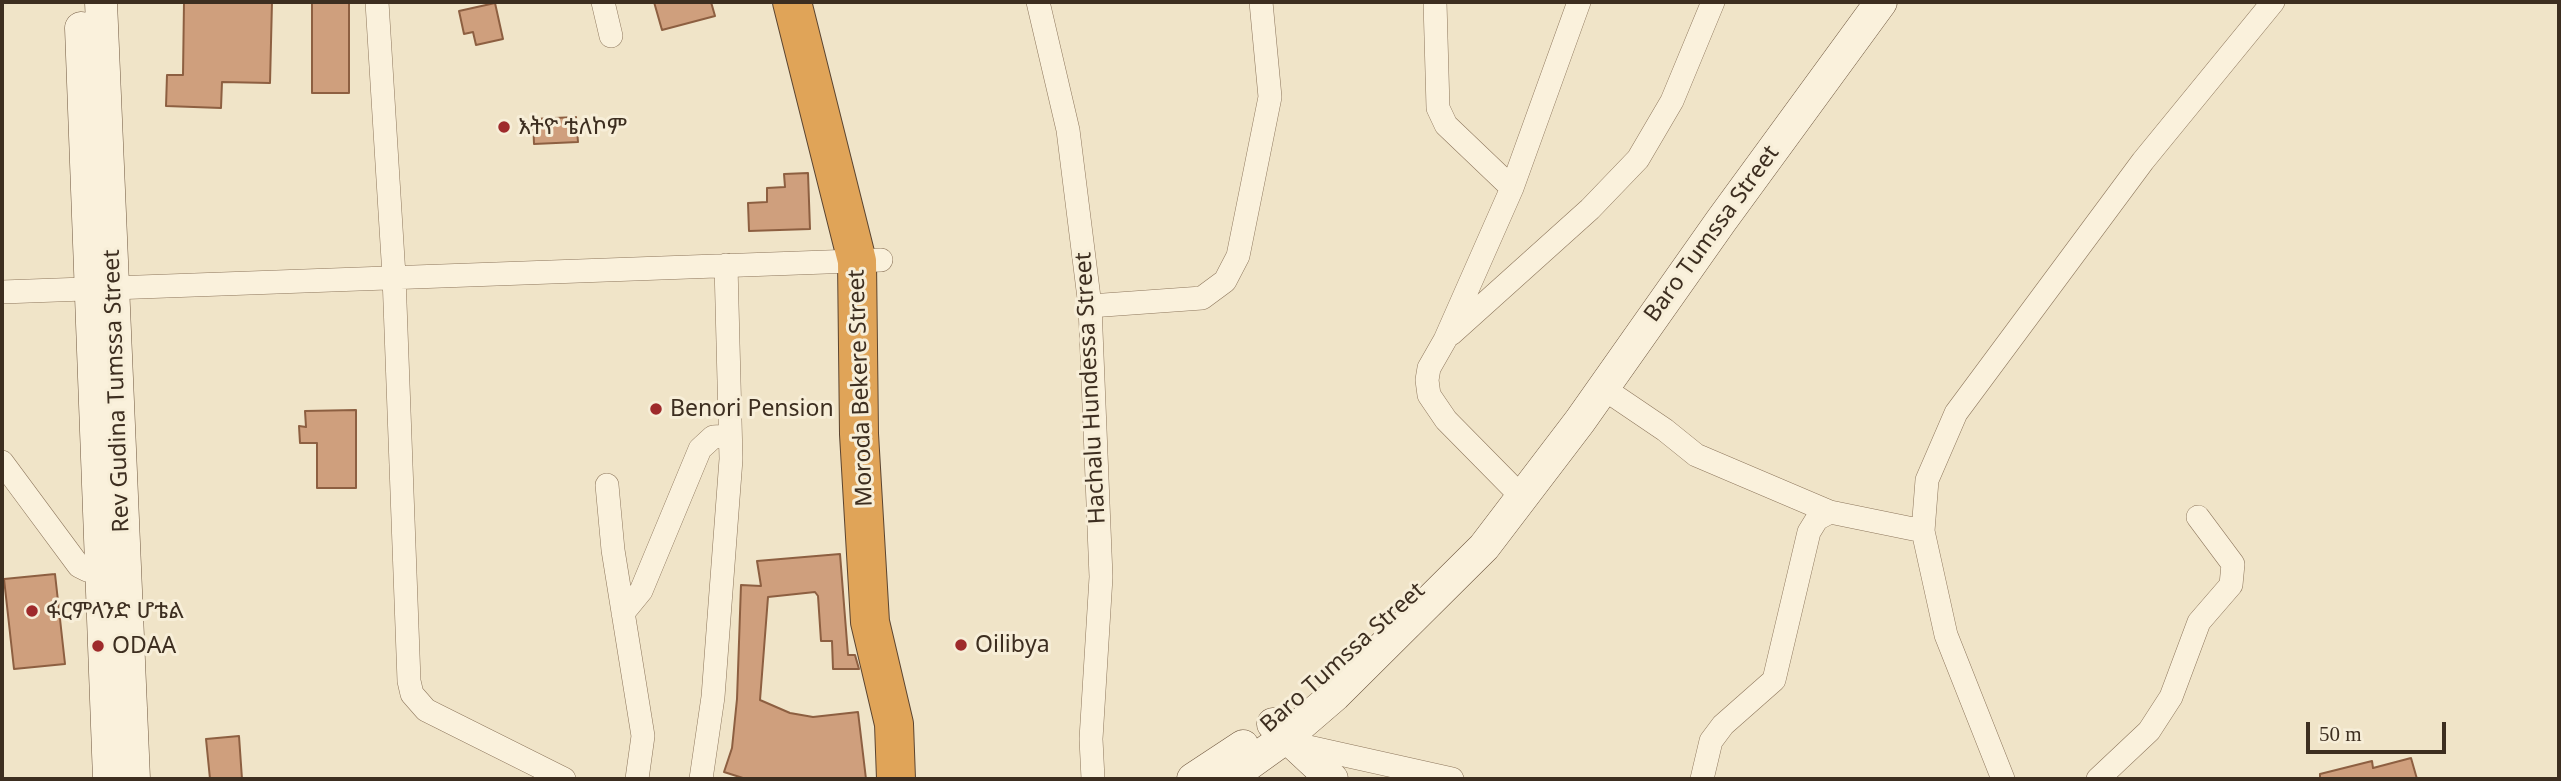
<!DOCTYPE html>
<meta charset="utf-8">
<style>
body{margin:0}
#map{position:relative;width:2561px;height:781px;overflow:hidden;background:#f0e4c8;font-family:Georgia,serif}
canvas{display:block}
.frame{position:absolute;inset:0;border:4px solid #3d2e20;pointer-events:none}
.scale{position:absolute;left:2306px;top:722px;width:140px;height:32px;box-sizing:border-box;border:4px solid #3d2e20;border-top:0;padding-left:9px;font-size:21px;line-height:24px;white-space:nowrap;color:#3d2e20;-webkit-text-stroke:5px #f7eed8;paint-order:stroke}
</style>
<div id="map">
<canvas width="2561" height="781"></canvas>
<div class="frame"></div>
<div class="scale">50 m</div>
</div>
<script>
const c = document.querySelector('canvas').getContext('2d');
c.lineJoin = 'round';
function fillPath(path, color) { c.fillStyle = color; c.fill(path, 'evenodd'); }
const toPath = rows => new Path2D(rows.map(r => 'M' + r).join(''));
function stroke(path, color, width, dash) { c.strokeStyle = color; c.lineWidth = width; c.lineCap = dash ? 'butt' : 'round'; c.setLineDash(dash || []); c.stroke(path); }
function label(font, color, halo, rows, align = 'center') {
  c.font = font + ' Georgia,"Noto Sans Ethiopic",serif'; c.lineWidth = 6; c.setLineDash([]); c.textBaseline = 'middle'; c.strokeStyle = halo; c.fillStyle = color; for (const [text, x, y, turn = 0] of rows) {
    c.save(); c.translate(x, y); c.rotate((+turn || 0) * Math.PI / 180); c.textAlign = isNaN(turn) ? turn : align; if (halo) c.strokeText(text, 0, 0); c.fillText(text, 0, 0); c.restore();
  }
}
const building = toPath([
 [184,2,272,2,270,83,222,82,221,108,166,106,167,75,183,75,184,2],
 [312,2,349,2,349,93,312,93,312,2],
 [654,2,711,2,715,16,662,30,654,2],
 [495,3,503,39,476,45,473,32,464,34,459,11,495,3],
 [576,117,578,142,534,144,533,119,576,117],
 [808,173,810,229,749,231,748,203,767,202,767,188,785,187,784,174,808,173],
 [356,410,356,488,317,488,317,443,300,443,299,426,306,427,305,411,356,410],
 [840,554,848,655,855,655,859,669,833,669,832,641,821,641,818,596,815,592,768,597,760,700,790,713,813,717,858,712,866,779,746,779,724,772,732,748,737,699,741,585,761,586,757,561,840,554],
 [55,574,65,664,14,669,4,579,55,574],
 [239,736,242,779,210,779,206,739,239,736],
 [2411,758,2417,779,2320,779,2320,774,2372,761,2373,768,2411,758]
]);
const street = toPath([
 [377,2,394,276,409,681,412,694,426,710,564,779],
 [603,2,611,36],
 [1038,2,1068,130,1090,306,1101,577,1091,739,1093,779],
 [1435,2,1438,108,1446,125,1512,188],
 [2,292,881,260],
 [1090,306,1202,298,1225,281,1238,256,1270,97,1261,2],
 [1451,334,1590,209,1638,159,1672,101,1713,2],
 [1603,388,1665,430,1696,455,1830,512],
 [2,462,79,566,87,570,116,569],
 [607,485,613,550,643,736,637,779],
 [1516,491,1446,420,1429,395,1427,380,1429,368,1445,340,1512,188,1579,2],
 [623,613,641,591,700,449,713,437,729,436],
 [1295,744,1452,779],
 [701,779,713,697,731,459,726,265],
 [1702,779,1711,741,1723,725,1774,680,1809,532,1817,519,1830,512,1923,531],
 [2003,779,1946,635,1923,531,1927,480,1956,413,2143,161,2273,2],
 [2098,779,2149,731,2171,697,2199,622,2231,585,2233,564,2198,517]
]);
const secondary = toPath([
 [101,2,134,779],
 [81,28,109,779],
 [1273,724,1332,779],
 [1193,779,1243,746],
 [1228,779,1285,738,1335,695,1484,547,1580,421,1721,221,1881,2]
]);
const highway = toPath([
 [792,2,857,261,859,434,870,622,894,724,896,779]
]);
const markers = [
 [504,127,7,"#9e2a2b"],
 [656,409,7,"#9e2a2b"],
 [32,611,7,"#9e2a2b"],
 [961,645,7,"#9e2a2b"],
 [98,646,7,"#9e2a2b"]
];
const poiNames = [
 ["እትዮ ቴለኮም",518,127],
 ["Benori Pension",670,409],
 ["ፋርምላንድ ሆቴል",46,611],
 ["Oilibya",975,645],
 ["ODAA",112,646]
];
const streetNames = [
 ["Baro Tumssa Street",1712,234,-54],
 ["Moroda Bekere Street",861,388,-92],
 ["Hachalu Hundessa Street",1091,388,-93],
 ["Rev Gudina Tumssa Street",117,391,-92],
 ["Baro Tumssa Street",1343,658,-42]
];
fillPath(building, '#cf9f7d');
stroke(building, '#8d5f41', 2);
stroke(street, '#8d765c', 24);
stroke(secondary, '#6f573f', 33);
stroke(highway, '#5b4430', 40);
stroke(street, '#faf1dc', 23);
stroke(secondary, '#faf1dc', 32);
stroke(highway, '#e0a458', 38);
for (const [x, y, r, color] of markers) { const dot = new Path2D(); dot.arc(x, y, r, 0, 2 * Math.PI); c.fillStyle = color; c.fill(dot); stroke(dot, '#f7eed8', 2.5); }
label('23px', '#3d2e20', '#f7eed8', poiNames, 'left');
label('23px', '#3d2e20', '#f7eed8', streetNames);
</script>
